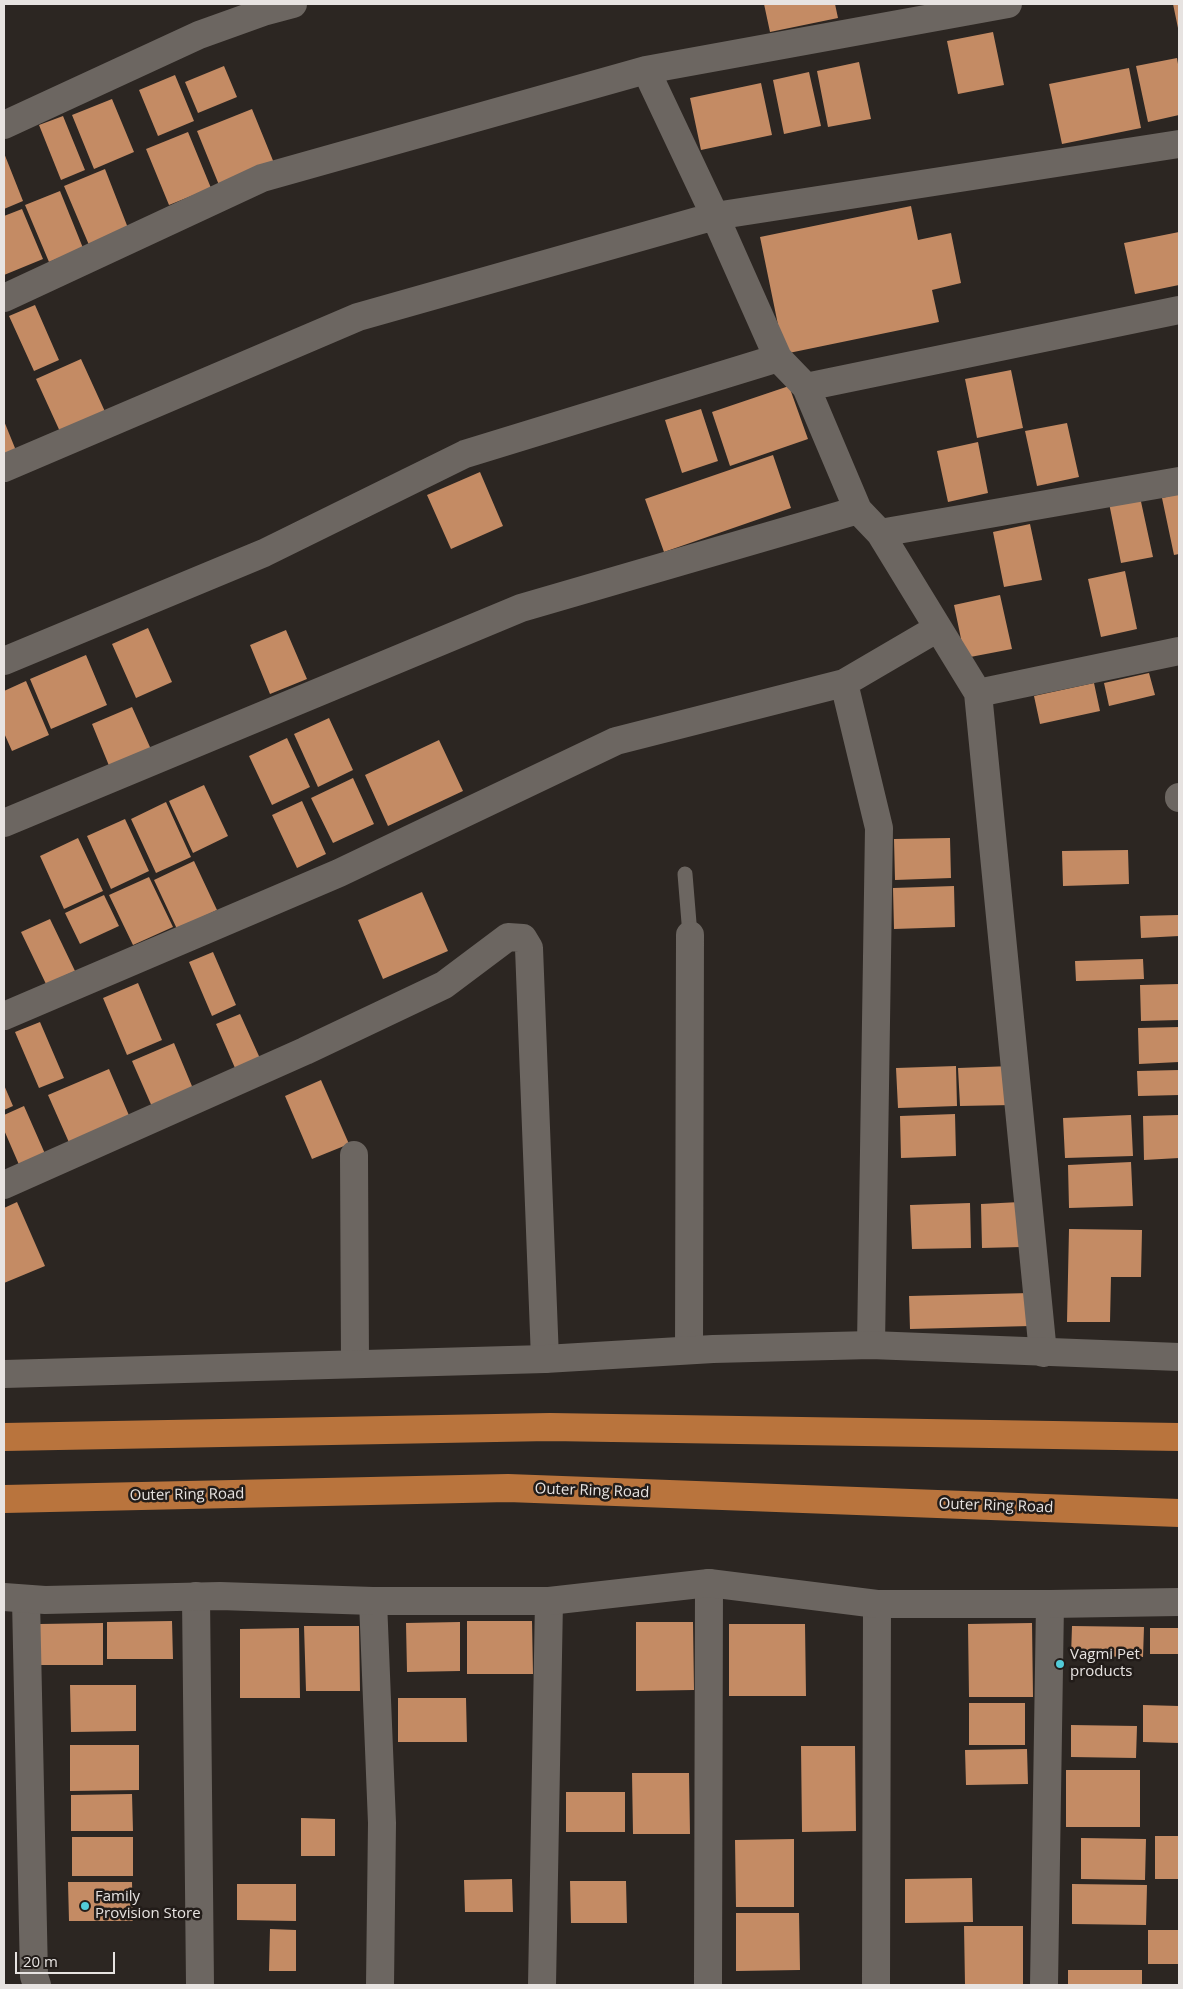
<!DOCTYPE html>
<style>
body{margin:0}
#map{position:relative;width:1183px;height:1989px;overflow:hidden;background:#2c2622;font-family:"Open Sans",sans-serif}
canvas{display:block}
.frame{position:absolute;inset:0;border:5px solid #e7e3e1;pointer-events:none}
.scale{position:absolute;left:15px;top:1952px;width:100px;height:22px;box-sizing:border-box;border:2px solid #e7e3e1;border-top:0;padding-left:6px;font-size:15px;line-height:18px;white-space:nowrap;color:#e7e3e1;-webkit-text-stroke:4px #221c19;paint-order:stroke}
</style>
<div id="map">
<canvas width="1183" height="1989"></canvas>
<div class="frame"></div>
<div class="scale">20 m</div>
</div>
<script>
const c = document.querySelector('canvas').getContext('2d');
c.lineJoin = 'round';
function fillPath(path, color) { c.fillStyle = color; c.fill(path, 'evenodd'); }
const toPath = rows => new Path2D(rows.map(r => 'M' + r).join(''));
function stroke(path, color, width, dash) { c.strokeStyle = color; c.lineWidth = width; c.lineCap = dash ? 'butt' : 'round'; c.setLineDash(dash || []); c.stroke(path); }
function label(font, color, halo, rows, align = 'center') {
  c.font = font + ' "Open Sans",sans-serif'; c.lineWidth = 5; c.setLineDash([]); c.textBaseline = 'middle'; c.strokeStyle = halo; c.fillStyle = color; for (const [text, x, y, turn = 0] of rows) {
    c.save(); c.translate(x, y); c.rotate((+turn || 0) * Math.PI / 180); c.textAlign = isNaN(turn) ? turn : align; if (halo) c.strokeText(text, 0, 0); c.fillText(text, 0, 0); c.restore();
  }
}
const building = toPath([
 [764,4,835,4,838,18,770,32],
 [1173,4,1179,4,1179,28,1178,28],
 [993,32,1004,85,958,94,947,41],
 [1177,58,1179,70,1179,115,1148,122,1136,66],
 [859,62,871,119,828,127,817,71],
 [224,66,237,97,198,113,185,82],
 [1129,68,1141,128,1062,144,1049,84],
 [809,72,821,126,784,134,773,80],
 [175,75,194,121,158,136,139,90],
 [761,83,772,135,701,150,690,98],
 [112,99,134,152,94,169,72,115],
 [252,109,274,163,219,185,197,131],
 [63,116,85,170,61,180,39,125],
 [188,132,211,188,169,205,146,149],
 [4,153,23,201,4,209],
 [105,169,128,228,89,245,64,186],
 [60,191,83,248,49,262,25,205],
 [911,206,918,240,951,233,961,283,932,290,939,322,784,354,760,237],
 [22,209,43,259,4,275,4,216],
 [1179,232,1179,285,1135,294,1124,243],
 [35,305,59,360,34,371,9,316],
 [81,359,107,416,62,436,36,379],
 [1011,370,1023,428,977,438,965,379],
 [789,386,808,439,730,466,712,412],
 [701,409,718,461,682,473,665,420],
 [4,421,17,453,4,459],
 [1067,423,1079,477,1037,486,1025,431],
 [978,442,988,493,948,502,937,451],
 [773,455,791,508,664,552,645,499],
 [480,472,503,526,451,549,427,495],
 [1179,494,1179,554,1174,555,1162,498],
 [1140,497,1153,557,1121,563,1109,503],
 [1030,524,1042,580,1004,587,993,532],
 [1125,571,1137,629,1101,637,1088,579],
 [1000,595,1012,649,965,658,954,605],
 [148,628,172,682,136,698,112,644],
 [286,630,307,679,270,694,250,645],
 [86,655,107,705,51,729,30,679],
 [1149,673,1155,695,1109,706,1104,683],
 [26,681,49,735,12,751,4,733,4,691],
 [1094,683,1100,711,1040,724,1034,696],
 [132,707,154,756,112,773,92,724],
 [329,718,353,770,318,787,294,734],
 [287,738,310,787,272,805,249,756],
 [439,740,463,791,388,826,365,775],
 [353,778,374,824,333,843,311,798],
 [204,785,228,836,193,853,169,801],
 [302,801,326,854,297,868,272,815],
 [166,802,191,857,156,873,131,819],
 [125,819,149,871,111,889,87,836],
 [78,838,103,891,64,909,40,856],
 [950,838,951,878,895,880,894,839],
 [1128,850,1129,884,1063,886,1062,851],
 [194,861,217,910,177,929,154,880],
 [149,877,173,927,133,945,109,895],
 [954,886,955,927,894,929,893,888],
 [422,892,448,951,383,979,358,920],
 [104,895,119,926,80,944,65,913],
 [1179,915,1179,936,1141,938,1140,916],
 [50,919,75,971,46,984,21,932],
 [213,952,236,1005,212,1016,189,962],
 [1143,959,1144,979,1076,981,1075,961],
 [138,983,162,1040,127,1055,103,998],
 [1179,984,1179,1020,1141,1021,1140,985],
 [240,1014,263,1065,238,1075,216,1024],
 [40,1022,64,1078,39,1088,15,1032],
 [1179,1027,1179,1062,1139,1064,1138,1028],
 [174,1043,194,1091,153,1109,132,1061],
 [956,1066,957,1106,898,1108,896,1068],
 [1012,1066,1013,1105,960,1106,958,1068],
 [109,1069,131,1120,71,1147,48,1095],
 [1179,1070,1179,1095,1138,1096,1137,1071],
 [321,1080,349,1144,312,1159,285,1096],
 [4,1085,13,1106,4,1110],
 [24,1106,46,1156,20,1167,4,1130,4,1115],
 [955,1114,956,1156,901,1158,900,1116],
 [1131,1115,1133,1156,1065,1158,1063,1118],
 [1179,1115,1179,1158,1144,1160,1143,1116],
 [1131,1162,1133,1206,1069,1208,1068,1165],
 [17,1202,45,1266,4,1283,4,1208],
 [1020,1202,1022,1247,982,1248,981,1204],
 [970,1203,971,1248,912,1249,910,1205],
 [1069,1229,1142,1230,1141,1277,1111,1277,1110,1322,1067,1322],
 [1030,1293,1031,1326,910,1329,909,1296],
 [172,1621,173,1659,107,1659,107,1622],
 [467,1621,532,1621,533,1674,467,1674],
 [460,1622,460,1671,407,1672,406,1623],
 [636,1622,693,1622,694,1690,636,1691],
 [103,1623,103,1665,40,1665,40,1624],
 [1032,1623,1033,1697,969,1697,968,1624],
 [729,1624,805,1624,806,1696,729,1696],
 [304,1626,359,1626,360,1691,306,1691],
 [1072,1626,1144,1627,1143,1657,1071,1656],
 [299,1628,300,1698,240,1698,240,1629],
 [1150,1628,1179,1628,1179,1654,1150,1654],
 [70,1685,136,1685,136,1731,71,1732],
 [398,1698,466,1698,467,1742,398,1742],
 [969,1703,1025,1703,1025,1745,969,1745],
 [1143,1705,1179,1706,1179,1743,1143,1742],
 [1071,1725,1137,1726,1136,1758,1071,1757],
 [70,1745,139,1745,139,1790,70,1791],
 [801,1746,855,1746,856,1831,802,1832],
 [1027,1749,1028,1784,966,1785,965,1750],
 [1066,1770,1140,1770,1140,1827,1066,1827],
 [632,1773,689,1773,690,1834,633,1834],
 [566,1792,625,1792,625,1832,566,1832],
 [132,1794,133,1831,71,1831,71,1795],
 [301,1818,335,1819,335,1856,301,1856],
 [1155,1836,1179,1836,1179,1879,1155,1879],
 [72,1837,133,1837,133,1876,72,1876],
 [1081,1838,1146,1839,1145,1880,1081,1879],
 [794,1839,794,1907,736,1907,735,1840],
 [972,1878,973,1922,905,1923,905,1879],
 [512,1879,513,1912,465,1912,464,1880],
 [570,1881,626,1881,627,1923,571,1923],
 [68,1882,132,1882,133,1921,69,1921],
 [237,1884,296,1884,296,1921,237,1920],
 [1072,1884,1147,1885,1146,1925,1072,1924],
 [736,1913,799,1913,800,1970,736,1971],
 [964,1926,1023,1926,1023,1985,965,1985],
 [270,1929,296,1930,296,1971,269,1971],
 [1148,1930,1179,1930,1179,1964,1148,1964],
 [1068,1970,1142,1970,1142,1985,1068,1985]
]);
const service = toPath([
 [685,874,690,935]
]);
const minor = toPath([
 [646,70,715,216,778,358,806,387,858,510,880,533,978,693,1043,1353],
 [4,125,199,35,263,12,293,4],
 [4,298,262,178,646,70,1008,4],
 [806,387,1179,310],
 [4,468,358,317,715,216,1179,144],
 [880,533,1179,481],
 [4,661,264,553,465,454,778,358],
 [844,683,879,828,871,1345],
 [978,693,1179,651],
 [1179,797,1179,798],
 [4,823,521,608,858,510],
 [4,1016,339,873,616,741,844,683,938,628],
 [354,1155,355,1363],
 [4,1185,305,1051,444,985,508,937,523,938,529,948,545,1359],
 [689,1350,690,935],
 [196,1596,200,1985],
 [26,1600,34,1976,37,1985],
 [373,1601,382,1823,380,1985],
 [542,1985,549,1601],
 [708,1985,709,1583],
 [876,1985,877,1604],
 [1044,1985,1050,1604]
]);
const tertiary = toPath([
 [4,1374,545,1359,713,1349,871,1345,1179,1357],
 [4,1597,45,1600,220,1596,373,1601,549,1601,709,1583,877,1604,1050,1604,1179,1602]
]);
const trunk = toPath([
 [4,1437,550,1427,1179,1437],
 [4,1499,508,1488,1179,1513]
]);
const markers = [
 [1060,1664,5,"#52cbd8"],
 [85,1906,5,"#52cbd8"]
];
const streetNames = [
 ["Outer Ring Road",592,1491,2],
 ["Outer Ring Road",187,1495,-1],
 ["Outer Ring Road",996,1506,2]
];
const poiNames = [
 ["Vagmi Pet",1070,1655],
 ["products",1070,1672],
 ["Family",95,1897],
 ["Provision Store",95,1914]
];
fillPath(building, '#c48b64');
stroke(service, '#6c6661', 15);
stroke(minor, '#6c6661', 28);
stroke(tertiary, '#6c6661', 28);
stroke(trunk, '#b9743d', 28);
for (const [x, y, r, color] of markers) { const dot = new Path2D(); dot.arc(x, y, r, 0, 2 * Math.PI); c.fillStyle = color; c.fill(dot); stroke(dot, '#221c19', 2); }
label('15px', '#e7e3e1', '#221c19', streetNames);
label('15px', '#e7e3e1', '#221c19', poiNames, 'left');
</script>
